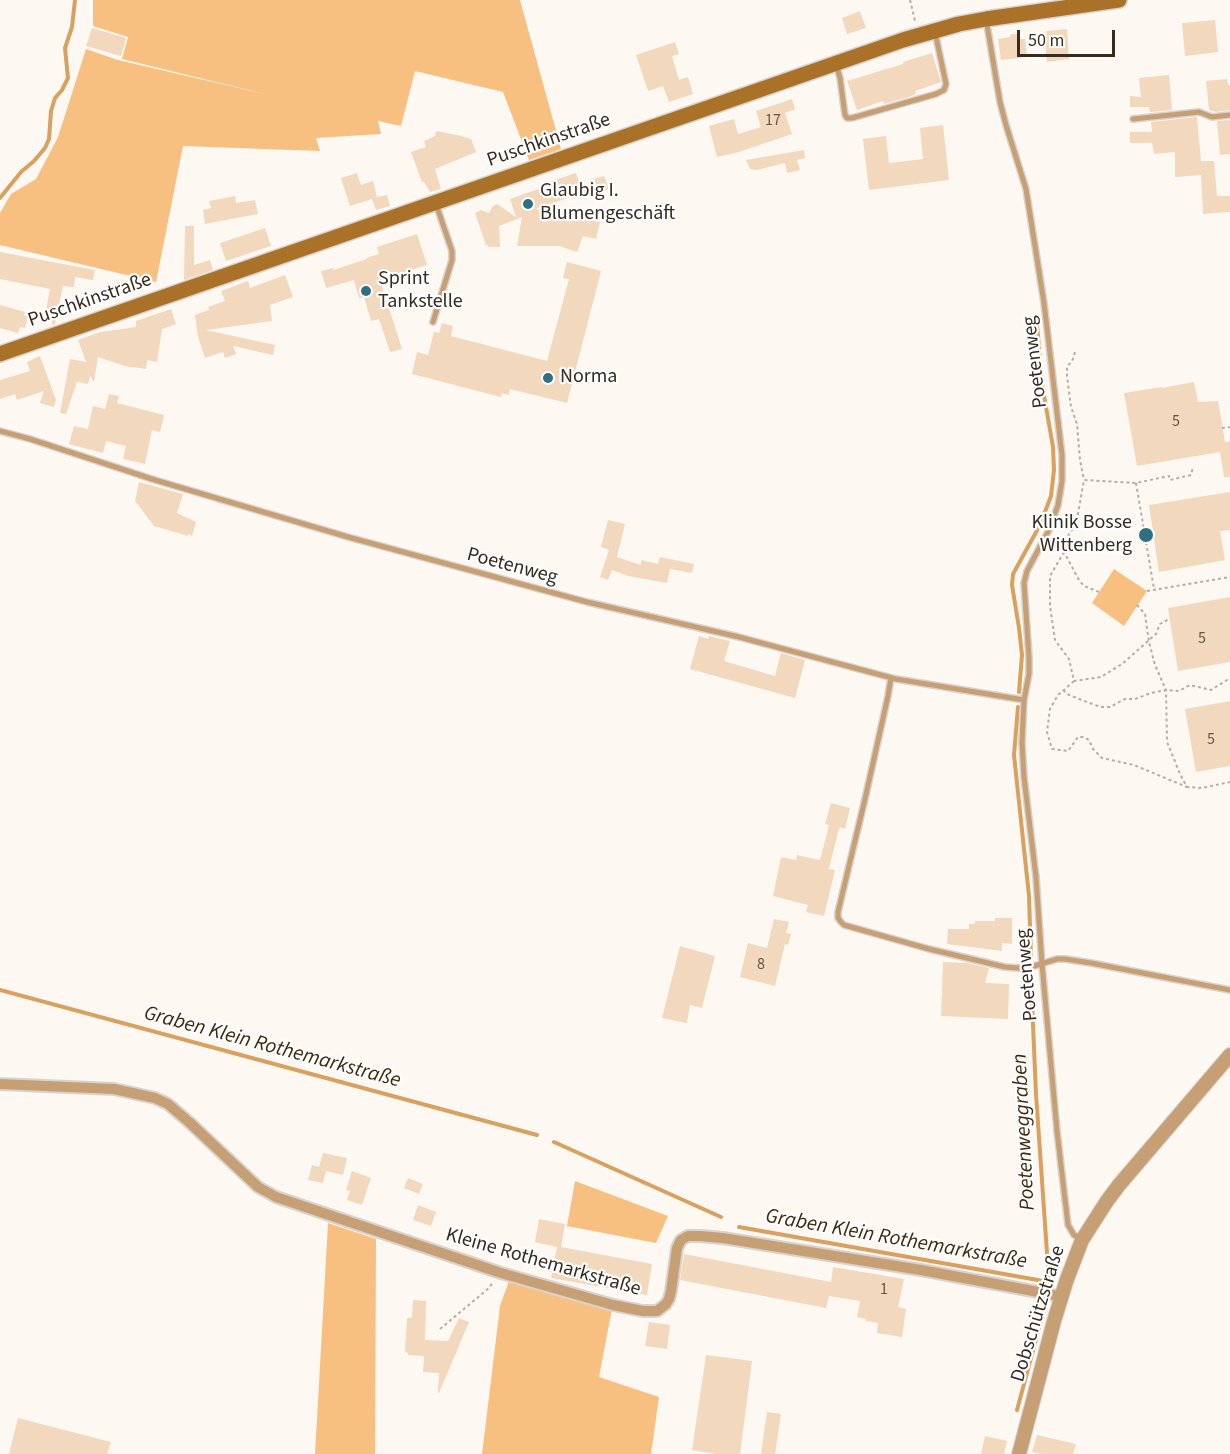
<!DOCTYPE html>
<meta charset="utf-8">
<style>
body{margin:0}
#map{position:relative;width:1230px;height:1454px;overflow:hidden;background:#fef8f3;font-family:"Source Sans 3",sans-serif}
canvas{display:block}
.scale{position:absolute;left:1017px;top:30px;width:98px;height:27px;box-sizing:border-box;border:3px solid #352b20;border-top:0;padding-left:8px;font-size:18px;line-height:21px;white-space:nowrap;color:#352b20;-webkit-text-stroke:4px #fff;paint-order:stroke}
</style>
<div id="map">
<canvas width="1230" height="1454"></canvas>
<div class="scale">50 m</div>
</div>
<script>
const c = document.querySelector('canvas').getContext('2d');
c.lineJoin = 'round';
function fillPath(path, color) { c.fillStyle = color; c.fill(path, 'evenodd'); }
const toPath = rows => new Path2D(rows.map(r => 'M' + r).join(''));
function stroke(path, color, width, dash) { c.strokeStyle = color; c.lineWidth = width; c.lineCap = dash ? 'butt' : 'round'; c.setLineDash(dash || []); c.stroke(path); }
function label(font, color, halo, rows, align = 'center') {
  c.font = font + ' "Source Sans 3",sans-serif'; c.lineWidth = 4.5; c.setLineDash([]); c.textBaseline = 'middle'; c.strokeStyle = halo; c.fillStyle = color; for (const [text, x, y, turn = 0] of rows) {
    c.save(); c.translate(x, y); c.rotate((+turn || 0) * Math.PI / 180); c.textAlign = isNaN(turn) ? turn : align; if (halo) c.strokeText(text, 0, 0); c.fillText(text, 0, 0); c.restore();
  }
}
const green = toPath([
 [93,0,520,0,561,149,529,160,503,92,415,71,401,126,378,121,381,134,316,138,320,151,183,146,156,282,0,245,0,213,11,194,36,179,58,137,86,49,118,60,269,95,122,59,128,37,93,26],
 [1114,569,1147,591,1124,626,1092,603],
 [575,1181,668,1216,656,1243,567,1226],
 [328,1223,376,1239,375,1454,315,1454],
 [509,1281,612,1309,599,1377,659,1397,651,1454,482,1454,500,1306]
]);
const stream = toPath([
 [0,198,21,172,34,161,45,148,49,139,51,111,55,98,62,90,68,78,65,48,72,27,75,0],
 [1019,692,1022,655,1019,628,1012,585,1013,574,1040,525,1051,496,1054,470,1053,447,1042,384,1037,324],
 [1018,707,1014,755,1029,896,1031,958],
 [0,990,537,1135],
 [554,1142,721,1217],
 [739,1227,1049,1282,1036,1094,1031,979],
 [1017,1410,1046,1302]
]);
const building = toPath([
 [860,11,866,28,847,34,842,18],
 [1215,20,1218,52,1185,56,1182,23],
 [92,28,126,38,121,56,86,46],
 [1067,29,1069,59,1047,62,1045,40,1047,39,1046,31],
 [1011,34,1017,34,1020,39,1025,39,1027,57,1001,60,998,39,1010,37],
 [675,42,679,54,672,56,679,80,688,77,693,94,669,102,663,86,648,91,636,55],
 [932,53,941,82,915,91,916,94,909,97,884,104,883,101,857,110,847,81,903,64,903,62],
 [1169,75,1172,110,1150,112,1149,107,1130,107,1130,96,1141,97,1139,78],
 [1227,79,1228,85,1230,85,1230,110,1216,112,1209,110,1206,81],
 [792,99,795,109,785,113,792,134,739,152,717,157,709,126,734,119,738,134,761,127,756,111],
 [1197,117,1201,161,1214,161,1217,196,1230,196,1230,212,1203,214,1201,175,1175,177,1175,152,1154,154,1152,143,1130,143,1130,132,1152,132,1151,122],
 [1230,120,1230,154,1220,155,1217,121],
 [943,125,949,180,869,190,863,139,886,136,889,163,923,159,920,128],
 [436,131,457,135,471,139,476,152,435,169,441,189,430,192,424,182,422,182,411,152,426,147,424,141,435,136],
 [804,150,805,158,797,160,800,170,787,173,785,163,757,170,750,169,746,160],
 [357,173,361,185,373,181,377,197,387,195,390,206,376,210,372,199,350,206,341,178],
 [576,173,579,182,582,181,586,192,535,209,584,221,584,219,600,222,596,239,583,236,577,252,559,246,517,246,522,217,499,226,500,247,488,247,488,245,486,245,475,213,481,210,489,213,493,206,497,204,516,217,510,199,547,186,546,183],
 [604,176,609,189,599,193,594,179],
 [235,196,236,203,255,200,258,214,205,224,203,210,211,208,209,201],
 [185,226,194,226,194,265,210,260,213,270,184,280],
 [265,228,271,246,226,261,220,243],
 [417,234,427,265,380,280,402,349,390,352,379,319,371,321,364,297,359,298,354,280,326,288,321,271,333,268,333,270,367,259,366,258,379,254,377,247],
 [0,252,95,270,93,280,75,277,74,287,63,286,55,324,53,325,49,316,45,315,50,289,0,279],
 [567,262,601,271,567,403,510,389,509,395,502,393,501,397,412,374,417,352,428,355,434,332,439,333,442,323,453,326,451,336,547,361,569,279,563,278],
 [285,275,293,297,270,305,272,321,206,330,275,345,273,355,233,346,236,354,225,358,223,352,205,358,198,337,195,315,209,310,208,307,225,301,221,291,248,281,250,288],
 [0,305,25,312,24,315,28,317,25,328,20,327,18,333,0,328],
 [171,309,176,324,162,329,157,362,147,360,146,369,125,366,98,357,94,382,91,377,90,376,88,384,77,382,66,414,60,413,70,359,86,362,78,340,100,332,136,327,136,321],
 [40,356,56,400,54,407,40,403,44,391,17,400,15,394,0,399,0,380,30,371,27,362],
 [1194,382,1198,402,1218,401,1225,442,1230,441,1230,477,1224,477,1220,452,1137,466,1124,393,1162,387,1162,388],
 [109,394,119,396,117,403,164,415,160,432,152,430,145,464,123,459,126,446,106,441,103,453,69,444,74,426,88,429,93,406,105,409],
 [139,482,183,494,177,513,196,522,192,536,188,534,188,536,154,526,135,501],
 [1230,492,1230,530,1220,531,1225,560,1159,572,1149,505],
 [608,520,625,524,617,557,641,565,641,560,658,564,660,557,694,564,692,573,670,569,667,583,628,576,612,570,608,580,600,577,609,550,601,547],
 [1230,597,1230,662,1178,671,1168,608],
 [699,636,708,639,709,636,730,641,724,661,775,676,781,653,805,660,795,698,690,669],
 [1230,701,1230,766,1196,772,1185,709],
 [831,803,850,808,845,829,840,827,838,832,829,869,835,870,824,916,806,912,808,905,773,896,781,857,796,860,797,855,820,860,829,825,825,824],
 [995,918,1012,918,1012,944,1002,943,1002,951,947,944,948,929,969,929,969,924,975,924,975,921,995,921],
 [774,919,789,922,786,933,791,934,788,945,785,944,775,986,740,977,748,943,767,948],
 [680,946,715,956,702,1008,690,1005,687,1023,662,1018],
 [943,962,968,963,989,968,985,983,1009,984,1008,1019,941,1016],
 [323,1153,347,1158,343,1175,326,1171,323,1183,308,1180,312,1165,319,1167],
 [352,1171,371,1178,362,1205,347,1200,350,1191,346,1190],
 [408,1178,423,1184,419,1194,404,1188],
 [418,1205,436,1212,431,1226,413,1220],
 [539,1219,565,1224,561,1247,652,1264,647,1295,551,1278,557,1247,535,1242],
 [684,1254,831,1282,833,1267,904,1279,898,1307,906,1309,902,1337,877,1333,878,1323,866,1321,866,1319,857,1317,860,1301,829,1296,826,1308,680,1280],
 [413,1300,426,1301,425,1340,448,1341,459,1318,469,1322,439,1393,438,1393,439,1373,423,1372,424,1356,409,1355,405,1351,407,1318,412,1318],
 [649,1322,670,1325,667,1349,645,1346],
 [706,1355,752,1361,740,1454,716,1454,692,1450],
 [767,1412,781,1414,775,1454,761,1454],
 [18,1418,111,1442,107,1454,9,1454],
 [1037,1435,1076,1444,1073,1454,1042,1454,1032,1452],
 [985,1436,1007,1441,1004,1454,981,1454]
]);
const path = toPath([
 [910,0,915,21],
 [1075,352,1073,359,1067,367,1067,376,1071,407,1077,424,1080,460,1084,480],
 [1222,428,1230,427],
 [1136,483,1154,589],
 [1064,552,1050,576,1050,606,1055,640,1069,659,1074,681,1101,677,1122,664,1156,634,1160,624,1169,619],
 [1147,591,1230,577],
 [1099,592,1084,586,1079,580,1064,552,1069,534,1076,525,1084,480,1136,483,1169,476,1170,480,1191,475,1193,467],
 [1137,605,1145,614,1149,642,1155,665,1166,690,1167,742,1180,774,1187,787,1202,788,1230,782],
 [1074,681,1058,695,1050,709,1047,732,1052,749,1068,751,1078,737,1083,737,1089,740,1093,749,1102,758,1134,765,1187,787],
 [1063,690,1069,695,1095,705,1102,707,1110,707,1125,699,1135,699,1151,693,1166,690,1179,691,1190,685,1211,690,1227,680,1230,679],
 [440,1329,489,1288,493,1282]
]);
const service = toPath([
 [836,64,840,78,845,115,847,118,852,118,936,94,944,90,946,84,935,32],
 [1133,119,1199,112,1212,117,1230,115],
 [433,322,452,260,452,251,436,204],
 [0,431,30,439,155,480,348,537,587,602,739,637,896,679,1024,700,1029,674,1029,658,1024,583,1027,571,1050,528,1058,505,1062,481,1062,455,1044,303,1026,189,1006,125,1000,102,986,19],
 [891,678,888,696,865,799,838,912,838,918,841,922,844,925,929,949,1005,967,1018,968,1031,967,1057,959,1065,959,1091,963,1230,990],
 [1024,700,1022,742,1024,777,1036,877,1042,964,1057,1131,1068,1225,1074,1235,1081,1239]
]);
const minor = toPath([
 [0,1084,114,1089,155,1098,168,1104,189,1122,258,1187,276,1197,501,1273,613,1305,643,1311,657,1311,666,1304,669,1299,671,1291,677,1248,681,1240,688,1236,700,1236,723,1238,921,1270,1049,1294,1061,1297]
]);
const tertiary = toPath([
 [1019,1454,1054,1321,1067,1279,1082,1240,1107,1201,1119,1185,1230,1055]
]);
const secondary = toPath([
 [0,354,903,40,959,24,986,19,1119,0]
]);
const markers = [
 [528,204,6,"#2e6f82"],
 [366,291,6,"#2e6f82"],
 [548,378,6,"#2e6f82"],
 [1146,535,8,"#2e6f82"]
];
const numberNames = [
 ["17",773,121],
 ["5",1176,422],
 ["5",1202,639],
 ["5",1211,740],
 ["8",761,965],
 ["1",884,1290]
];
const streetNames = [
 ["Puschkinstraße",549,141,-19],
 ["Puschkinstraße",90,301,-19],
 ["Poetenweg",1036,362,-97],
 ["Poetenweg",512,567,15],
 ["Poetenweg",1028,975,-95],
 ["Kleine Rothemarkstraße",543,1263,16],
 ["Dobschützstraße",1039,1314,-73]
];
const poiNames = [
 ["Glaubig I.",540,192],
 ["Blumengeschäft",540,215],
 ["Sprint",378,280],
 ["Tankstelle",378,303],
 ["Norma",560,378],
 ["Klinik Bosse",1132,524,"right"],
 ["Wittenberg",1132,547,"right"]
];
const waterNames = [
 ["Graben Klein Rothemarkstraße",272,1048,15],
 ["Poetenweggraben",1025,1132,-93],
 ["Graben Klein Rothemarkstraße",896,1240,10]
];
fillPath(green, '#f7c080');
stroke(stream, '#d8a160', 4);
fillPath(building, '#f2d8bc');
stroke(service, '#dad3cd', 8);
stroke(minor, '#dad3cd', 14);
stroke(tertiary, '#dad3cd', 16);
stroke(secondary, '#dad3cd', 18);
stroke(path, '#b5ada6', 2, [3, 3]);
stroke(service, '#c69f74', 5);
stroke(minor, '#c69f74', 10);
stroke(tertiary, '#c69f74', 14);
stroke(secondary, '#aa7228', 15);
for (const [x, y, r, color] of markers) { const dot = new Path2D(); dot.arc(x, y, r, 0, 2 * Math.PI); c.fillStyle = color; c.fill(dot); stroke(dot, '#fff', 2); }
label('16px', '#645647', null, numberNames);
label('20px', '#352b20', '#fff', streetNames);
label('20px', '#352b20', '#fff', poiNames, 'left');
label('italic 21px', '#3f280b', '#fff', waterNames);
</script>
